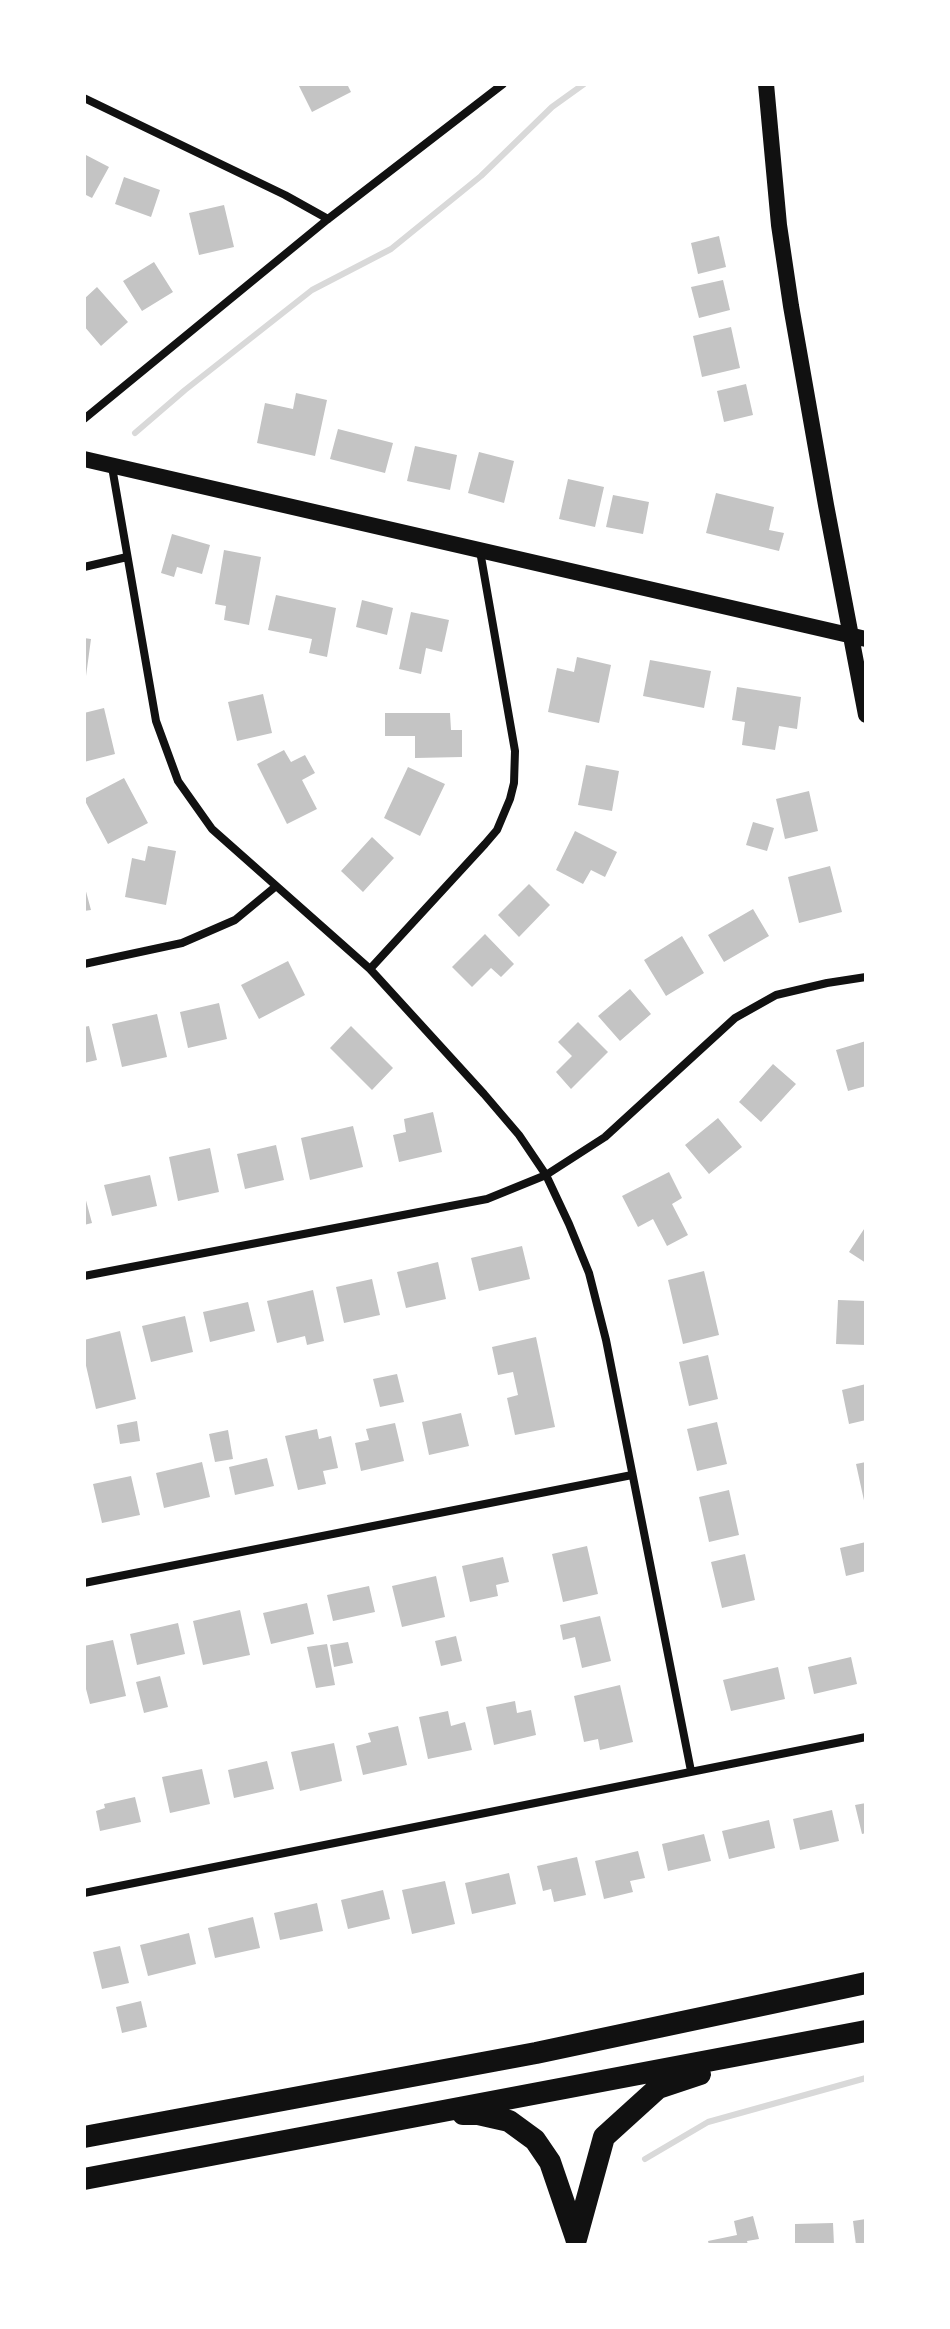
<!DOCTYPE html>
<style>
body{margin:0}
#map{position:relative;width:950px;height:2329px;overflow:hidden;background:#fff;font-family:"IBM Plex Serif",serif}
canvas{display:block}
.frame{position:absolute;inset:0;border:86px solid #fff;pointer-events:none}
</style>
<div id="map">
<canvas width="950" height="2329"></canvas>
<div class="frame"></div>
</div>
<script>
const c = document.querySelector('canvas').getContext('2d');
c.lineJoin = 'round';
const toPath = rows => new Path2D(rows.map(r => 'M' + r).join(''));
function stroke(path, color, width, dash) { c.strokeStyle = color; c.lineWidth = width; c.lineCap = dash ? 'butt' : 'round'; c.setLineDash(dash || []); c.stroke(path); }
function fillPath(path, color) { c.fillStyle = color; c.fill(path, 'evenodd'); }
const stream = toPath([
 [135,433,185,390,312,290,391,249,481,176,552,107,584,84],
 [645,2159,708,2122,866,2078]
]);
const building = toPath([
 [298,84,347,84,351,92,312,112],
 [84,154,109,167,92,198,84,194],
 [124,177,160,190,151,217,115,204],
 [224,205,234,247,199,255,189,213],
 [719,236,726,267,698,274,691,243],
 [154,262,173,292,142,311,123,281],
 [723,280,730,310,699,318,691,287],
 [97,287,128,322,101,346,84,326,84,299],
 [731,327,740,368,702,377,693,336],
 [746,384,753,415,724,422,717,391],
 [296,393,327,400,315,456,257,443,265,403,293,409],
 [338,429,393,443,385,473,330,459],
 [415,446,457,455,450,490,407,481],
 [479,452,514,461,504,503,468,493],
 [568,479,604,487,595,527,559,519],
 [716,493,774,507,769,530,784,533,779,551,706,533],
 [613,495,649,502,643,534,606,527],
 [172,534,210,545,202,574,177,567,174,577,161,573],
 [224,550,261,557,249,625,224,620,226,606,215,604],
 [276,595,336,608,327,657,309,653,312,639,268,630],
 [362,600,393,608,387,635,356,627],
 [411,612,449,620,442,652,426,648,421,674,399,669],
 [84,638,91,639,86,676,84,676],
 [577,657,611,665,599,723,548,712,557,668,574,672],
 [650,660,711,671,704,708,643,696],
 [737,687,801,697,797,729,779,726,775,750,742,745,745,722,732,720],
 [263,694,272,733,237,741,228,702],
 [104,708,115,754,84,762,84,713],
 [385,713,450,713,451,730,462,730,462,757,415,758,415,736,385,736],
 [284,750,291,762,305,755,315,773,302,780,317,809,287,824,257,764],
 [586,765,619,771,612,811,578,805],
 [408,767,445,784,420,836,384,818],
 [124,778,148,823,108,844,84,799],
 [809,791,818,831,785,839,776,799],
 [753,822,774,828,767,851,746,845],
 [575,831,617,852,605,877,591,870,583,884,556,870],
 [372,837,394,858,363,892,341,871],
 [148,846,176,851,166,905,125,897,132,858,145,861],
 [830,866,842,912,799,923,788,877],
 [84,884,91,910,84,911],
 [529,884,550,905,519,937,498,915],
 [753,909,769,936,724,962,708,935],
 [485,934,514,964,501,977,491,968,472,987,452,967],
 [682,936,704,973,666,996,644,960],
 [288,961,305,995,259,1019,241,985],
 [630,989,651,1014,620,1041,598,1016],
 [219,1003,227,1039,188,1048,180,1012],
 [157,1014,167,1057,122,1067,112,1024],
 [578,1022,608,1052,571,1089,556,1072,572,1056,558,1042],
 [89,1026,97,1060,84,1063,84,1027],
 [351,1026,393,1068,372,1090,330,1048],
 [866,1041,866,1086,848,1091,836,1050],
 [773,1064,796,1084,761,1122,739,1102],
 [433,1112,442,1152,399,1162,393,1135,406,1132,404,1119],
 [718,1118,742,1147,709,1174,685,1145],
 [353,1126,363,1167,310,1180,301,1138],
 [276,1145,284,1180,245,1189,237,1154],
 [210,1148,219,1192,178,1201,169,1157],
 [669,1172,682,1198,672,1204,688,1235,667,1246,653,1219,638,1227,622,1196],
 [150,1175,157,1206,112,1216,104,1185],
 [84,1193,92,1223,84,1225],
 [866,1226,866,1263,849,1252],
 [522,1246,530,1279,479,1291,471,1258],
 [438,1262,446,1299,406,1308,397,1272],
 [704,1271,719,1335,683,1344,668,1280],
 [372,1279,380,1315,344,1323,336,1287],
 [313,1290,324,1341,307,1345,305,1336,277,1343,267,1301],
 [838,1300,866,1301,866,1345,836,1344],
 [248,1302,255,1331,210,1342,203,1312],
 [185,1316,193,1352,151,1362,142,1326],
 [120,1331,136,1399,96,1409,84,1357,84,1340],
 [536,1337,555,1427,515,1435,507,1398,518,1395,513,1372,498,1375,492,1347],
 [708,1355,718,1399,689,1406,679,1362],
 [397,1374,404,1402,380,1407,373,1379],
 [866,1384,866,1420,849,1424,842,1390],
 [461,1413,469,1446,429,1455,422,1422],
 [137,1421,140,1441,120,1444,117,1425],
 [717,1422,727,1464,697,1471,687,1429],
 [395,1423,404,1461,361,1471,355,1443,369,1440,366,1429],
 [317,1429,319,1439,331,1436,338,1468,323,1471,326,1484,298,1490,285,1436],
 [228,1430,233,1459,215,1462,209,1434],
 [267,1458,274,1486,235,1495,229,1467],
 [202,1462,210,1497,164,1508,156,1473],
 [866,1462,866,1505,865,1505,856,1464],
 [131,1476,140,1515,102,1523,93,1484],
 [729,1490,739,1535,709,1542,699,1497],
 [866,1542,866,1571,846,1576,840,1548],
 [587,1546,598,1594,563,1602,552,1554],
 [745,1554,755,1600,722,1608,711,1562],
 [503,1557,509,1582,496,1585,498,1596,470,1602,462,1566],
 [436,1576,445,1617,402,1627,392,1586],
 [369,1586,375,1612,333,1621,327,1595],
 [307,1603,314,1634,271,1644,263,1613],
 [240,1610,250,1655,203,1665,193,1621],
 [600,1616,611,1661,582,1668,575,1637,563,1640,560,1625],
 [178,1623,185,1654,137,1665,130,1634],
 [456,1636,462,1661,441,1666,435,1641],
 [113,1640,126,1696,90,1704,86,1689,84,1690,84,1646],
 [348,1642,353,1663,334,1667,330,1645],
 [327,1644,335,1685,316,1688,307,1647],
 [851,1657,857,1684,814,1694,808,1667],
 [778,1667,785,1699,731,1711,723,1680],
 [160,1676,168,1707,144,1713,136,1682],
 [620,1685,633,1742,600,1750,598,1739,584,1742,574,1696],
 [515,1701,517,1713,531,1710,536,1735,494,1745,486,1707],
 [448,1711,451,1726,465,1722,472,1750,428,1759,419,1717],
 [398,1726,407,1765,363,1775,356,1746,371,1742,368,1733],
 [334,1743,342,1781,300,1791,291,1752],
 [267,1761,274,1789,234,1798,228,1770],
 [202,1769,210,1804,170,1813,162,1777],
 [135,1797,141,1822,100,1831,96,1811,105,1808,104,1804],
 [866,1803,866,1833,862,1834,855,1805],
 [832,1810,839,1841,800,1850,793,1819],
 [769,1820,775,1848,729,1859,722,1831],
 [704,1834,711,1861,668,1871,662,1844],
 [638,1851,645,1878,630,1881,633,1892,604,1899,595,1861],
 [577,1857,586,1895,554,1902,551,1889,543,1891,537,1866],
 [509,1873,516,1904,472,1914,465,1883],
 [445,1881,455,1924,412,1934,402,1890],
 [383,1890,390,1919,348,1929,341,1900],
 [317,1903,323,1931,280,1940,274,1913],
 [253,1917,260,1948,215,1958,208,1928],
 [189,1933,196,1964,148,1976,140,1945],
 [120,1946,129,1983,102,1989,93,1952],
 [141,2001,147,2027,122,2033,116,2007],
 [753,2216,759,2239,747,2241,748,2245,709,2245,708,2241,737,2235,734,2221],
 [866,2219,866,2245,856,2245,853,2221],
 [833,2223,834,2245,795,2245,795,2224]
]);
const minor = toPath([
 [84,98,285,195,328,219],
 [84,419,328,219,503,84],
 [112,467,156,721,178,781,212,829,370,969,484,1094,519,1135,546,1175,569,1224,589,1273,606,1340,691,1771],
 [84,567,127,557],
 [84,964,182,943,235,920,275,887],
 [370,969,485,844,497,830,510,799,514,783,515,751,480,551],
 [84,1276,487,1199,546,1175,605,1137,735,1018,776,995,827,983,866,977],
 [84,1583,632,1475],
 [84,1893,866,1737]
]);
const secondary = toPath([
 [766,84,779,225,791,306,826,505,866,715],
 [84,459,866,639]
]);
const motorway = toPath([
 [463,2114,478,2114,509,2121,535,2140,550,2162,576,2238],
 [84,2137,536,2053,866,1983],
 [84,2179,866,2031],
 [576,2239,604,2137,658,2088,700,2074]
]);
stroke(stream, '#d9d9d9', 6);
fillPath(building, '#c4c4c4');
stroke(minor, '#111', 8);
stroke(secondary, '#111', 16);
stroke(motorway, '#111', 22);
</script>
